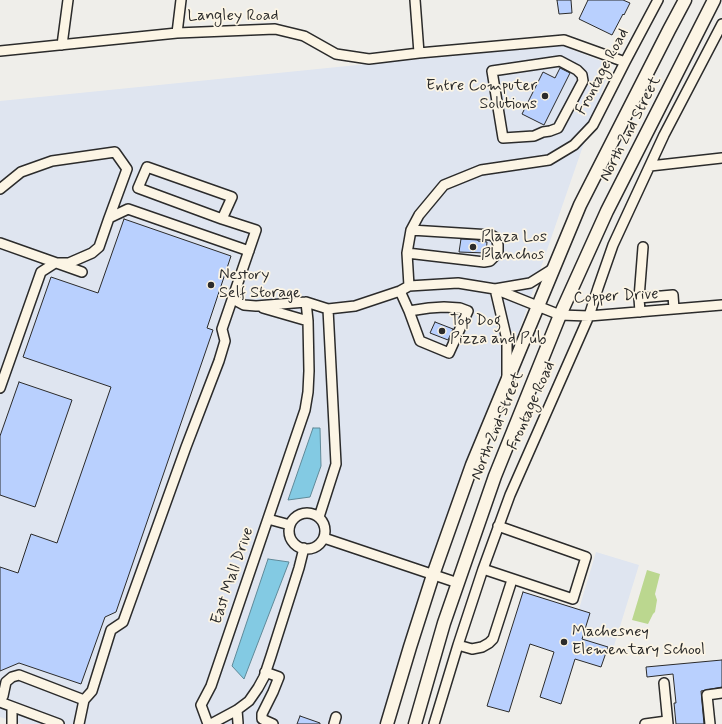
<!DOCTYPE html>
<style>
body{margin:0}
canvas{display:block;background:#efeeea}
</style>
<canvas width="722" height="724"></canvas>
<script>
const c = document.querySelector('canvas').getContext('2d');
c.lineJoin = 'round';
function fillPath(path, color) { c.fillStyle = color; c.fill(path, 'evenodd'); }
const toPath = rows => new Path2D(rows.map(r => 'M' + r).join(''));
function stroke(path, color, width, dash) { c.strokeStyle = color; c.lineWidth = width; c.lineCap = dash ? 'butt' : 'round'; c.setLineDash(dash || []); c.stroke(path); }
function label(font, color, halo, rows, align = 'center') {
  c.font = font + ' Mynerve,sans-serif'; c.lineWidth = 3.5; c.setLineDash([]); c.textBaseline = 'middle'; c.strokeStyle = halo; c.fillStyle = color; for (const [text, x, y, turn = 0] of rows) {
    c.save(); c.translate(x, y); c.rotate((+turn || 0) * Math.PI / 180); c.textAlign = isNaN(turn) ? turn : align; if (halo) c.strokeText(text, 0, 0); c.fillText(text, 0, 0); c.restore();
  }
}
const built = toPath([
 [546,46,563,46,611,65,383,724,22,724,0,717,0,101],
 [596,552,639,565,613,649,582,639,590,613,579,609]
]);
const green = toPath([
 [647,570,660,574,655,594,657,600,655,612,653,614,648,624,632,620]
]);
const water = toPath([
 [313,428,320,428,321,466,310,497,288,500,313,428],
 [268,559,289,562,244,679,232,666,268,559]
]);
const building = toPath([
 [557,0,571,0,572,13,559,14,557,0],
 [588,0,623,0,630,3,624,15,623,14,612,35,579,19,588,0],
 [560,68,570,73,544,125,522,114,543,72,555,78,560,68],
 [124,219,231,256,207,328,213,330,116,612,105,617,81,684,19,663,0,671,0,567,18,573,31,534,57,543,111,387,23,357,51,277,98,293,124,219],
 [461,239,478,240,478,241,487,242,486,253,459,252,461,239],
 [435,322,453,329,448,340,430,333,435,322],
 [19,382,72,400,35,507,0,495,0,436,19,382],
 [523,592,590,613,582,639,608,647,601,667,575,659,561,704,540,697,554,652,530,644,509,712,487,706,523,592],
 [722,660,722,687,701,691,704,724,676,724,674,703,676,703,673,674,647,677,646,667,722,660],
 [300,716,320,723,320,724,297,724,300,716]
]);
const minor = toPath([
 [415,0,419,53],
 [177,33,181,0],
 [62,45,68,0],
 [0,51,177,33,275,29,304,36,336,54,369,59,419,53,564,40,625,62],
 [560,61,577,70,582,75,583,81,558,128,550,131,543,132,534,136,503,138,492,71,560,61],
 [650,166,722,158],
 [0,189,21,172,52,161,115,152,127,169,109,218],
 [0,243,82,272],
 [407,253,484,262,490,261,494,257,498,252,498,245,496,238,491,235,411,230],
 [409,286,407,253,411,230,419,215,444,185,481,170,549,160,574,145,593,125,625,62,658,0],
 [400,291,409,311,420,341,449,353,468,311,460,308,444,307,429,308,409,311],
 [639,298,673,295,674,309],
 [233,299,244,305,256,306,306,302,328,309,355,306,400,291,409,286,458,283,495,289,560,315,589,316,722,305],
 [263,308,308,321],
 [640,312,639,298,643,247],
 [507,377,507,340,495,289,530,283,554,268],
 [0,388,41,272,55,263,69,263,92,253,99,247,109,218,128,209,249,251],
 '289 531a18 18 0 1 1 36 0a18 18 0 1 1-36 0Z',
 [319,517,336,464,328,309],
 [268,519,290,525],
 [324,538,458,583],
 [483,569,573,599,586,557,498,526],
 [458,645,472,649,482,647,489,643,493,639,512,580],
 [265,672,279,677,273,692,262,714,262,719,273,724],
 [664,683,668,724],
 [0,701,3,696,6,682,12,677,19,675,84,700],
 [0,702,59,724],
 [12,707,12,724],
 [237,710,238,723],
 [79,724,84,700,92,691,111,630,123,622,186,447,219,361,225,341,222,329,256,230,222,219,138,188,147,167,232,197,222,219],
 [208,724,201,705,211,686,305,410,308,392,309,371,308,321,306,302],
 [211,724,237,710,249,701,258,688,264,677,271,656,299,568,304,548],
 [334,724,336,717],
 [434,724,458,645,483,569,510,495,589,316,598,288,613,245,664,135,722,24],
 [645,724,667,721],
 [710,724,707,695,722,693]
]);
const major = toPath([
 [387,724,410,647,433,575,472,465,580,205,669,30,685,0],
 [415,724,444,623,495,476,560,315,607,211,714,0]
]);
const markers = [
 [545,96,4,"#2b2b2b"],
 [473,247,4,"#2b2b2b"],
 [211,285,4,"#2b2b2b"],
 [442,331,4,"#2b2b2b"],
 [564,642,4,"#2b2b2b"]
];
const streetNames = [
 ["Langley Road",233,17],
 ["Frontage Road",603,72,-62],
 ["North 2nd Street",631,129,-63],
 ["Copper Drive",616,297,-3],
 ["Frontage Road",532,406,-66],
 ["North 2nd Street",498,426,-68],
 ["East Mall Drive",233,576,-71]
];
const poiNames = [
 ["Entre Computer",537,87,"right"],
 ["Solutions",537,105,"right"],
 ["Plaza Los",481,238],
 ["Planchos",481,256],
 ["Nestory",219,276],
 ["Self Storage",219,294],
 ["Top Dog",450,322],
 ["Pizza and Pub",450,340],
 ["Machesney",572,633],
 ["Elementary School",572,651]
];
fillPath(built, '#dfe5f0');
fillPath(green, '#bbd78f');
fillPath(water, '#83cae3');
stroke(water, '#608a99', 1);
fillPath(building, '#b9d0fe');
stroke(building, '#2b2b2b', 1);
stroke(minor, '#2b2b2b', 12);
stroke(major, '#2b2b2b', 15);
stroke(minor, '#fcf5e5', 9);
stroke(major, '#fcf5e5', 12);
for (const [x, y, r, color] of markers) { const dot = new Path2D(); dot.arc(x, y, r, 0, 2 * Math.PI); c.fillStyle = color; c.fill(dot); stroke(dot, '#fcf5e5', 1.5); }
label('16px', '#2b2b2b', '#fcf5e5', streetNames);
label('16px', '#2b2b2b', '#fcf5e5', poiNames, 'left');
</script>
